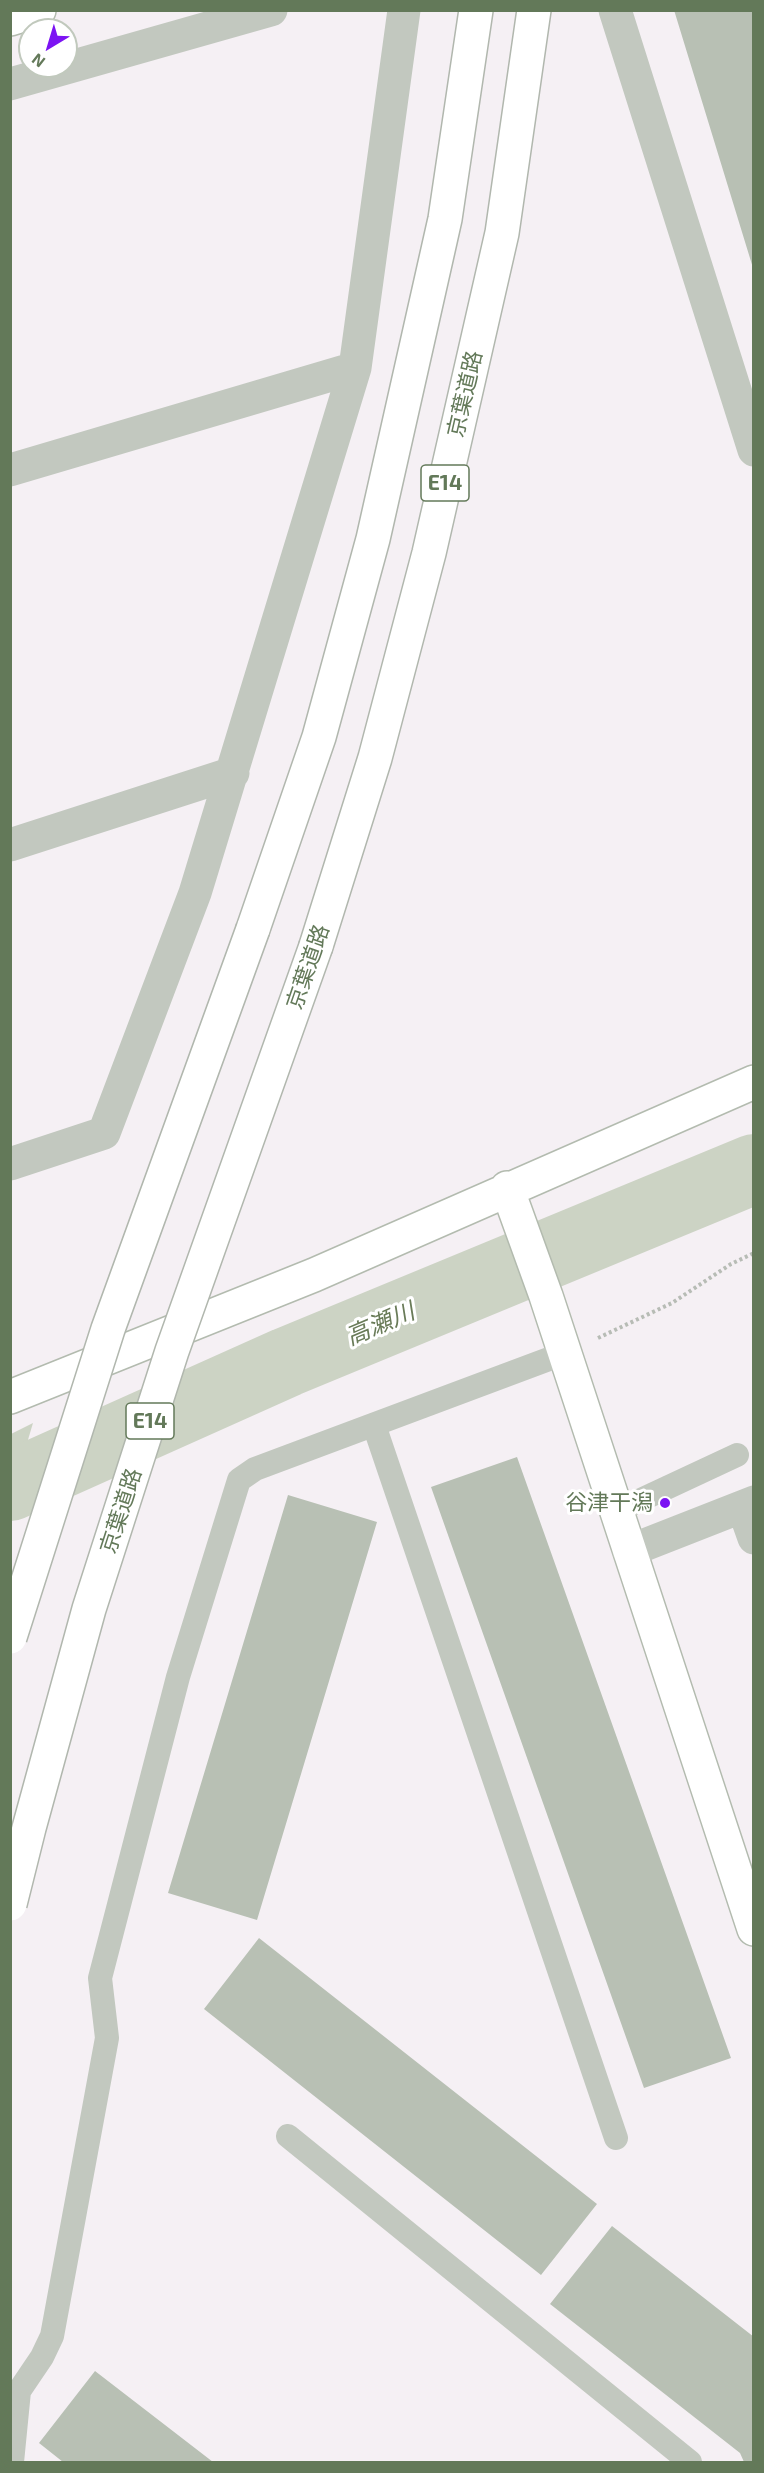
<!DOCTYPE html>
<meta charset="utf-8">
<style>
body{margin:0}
#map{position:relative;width:764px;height:2473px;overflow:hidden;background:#f5f0f4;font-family:"Exo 2",sans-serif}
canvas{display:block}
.frame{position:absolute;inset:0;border:12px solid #637959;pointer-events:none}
.north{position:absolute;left:18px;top:18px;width:60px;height:60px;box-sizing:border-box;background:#fff;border:2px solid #c1c9bd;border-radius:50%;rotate:218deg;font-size:16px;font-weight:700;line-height:24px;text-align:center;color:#637959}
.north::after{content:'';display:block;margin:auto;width:21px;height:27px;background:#7c13f3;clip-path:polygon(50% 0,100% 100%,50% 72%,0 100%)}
</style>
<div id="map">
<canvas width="764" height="2473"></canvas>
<div class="frame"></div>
<div class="north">N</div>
</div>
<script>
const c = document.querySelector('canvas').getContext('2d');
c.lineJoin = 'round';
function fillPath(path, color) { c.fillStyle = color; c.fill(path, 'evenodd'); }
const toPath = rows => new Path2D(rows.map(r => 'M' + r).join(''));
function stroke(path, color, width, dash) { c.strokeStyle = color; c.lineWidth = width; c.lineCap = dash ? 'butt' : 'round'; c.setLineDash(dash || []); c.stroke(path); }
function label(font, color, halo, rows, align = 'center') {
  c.font = font + ' "Exo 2","Noto Sans JP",sans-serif'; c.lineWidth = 6; c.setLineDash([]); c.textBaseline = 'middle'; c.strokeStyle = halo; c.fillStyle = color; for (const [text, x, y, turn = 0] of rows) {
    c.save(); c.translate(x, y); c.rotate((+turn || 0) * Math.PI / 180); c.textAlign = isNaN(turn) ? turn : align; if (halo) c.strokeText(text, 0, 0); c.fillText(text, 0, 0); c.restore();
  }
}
const water = toPath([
 [33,1423,11,1497,11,1434]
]);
const river = toPath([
 [10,1486,287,1362,754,1169]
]);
const building = toPath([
 [674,10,754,10,754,268,753,268],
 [517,1457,731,2058,644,2088,431,1487],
 [288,1495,377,1522,257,1920,168,1893],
 [259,1938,597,2204,541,2275,204,2009],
 [612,2226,754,2337,754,2462,744,2462,740,2453,550,2304],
 [95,2371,213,2462,63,2462,39,2443]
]);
const path = toPath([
 [598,1338,672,1303,731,1264,754,1253]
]);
const lane = toPath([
 [374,1425,616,2138],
 [615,1512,737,1455],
 [288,2136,690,2462],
 [12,2462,19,2391,42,2357,52,2336,107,2038,100,1978,178,1677,239,1480,255,1469,565,1353]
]);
const street = toPath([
 [615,10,754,450],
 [10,84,271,10],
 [10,470,355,368],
 [10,845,233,773],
 [10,1164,104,1133,195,893,355,368,404,10],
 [743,1507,754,1538],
 [629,1551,754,1502]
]);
const secondary = toPath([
 [10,19,39,10],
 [507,1188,546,1296,754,1929],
 [10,1397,314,1275,754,1082]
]);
const highway = toPath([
 [253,929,319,737,373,539,445,219,476,10],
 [316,946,375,758,429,553,502,233,534,10]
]);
const highwayBridge = toPath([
 [10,1637,108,1329,253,929],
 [10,1904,29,1828,89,1609,172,1351,316,946]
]);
const markers = [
 [665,1503,6,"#7c13f3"]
];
const shields = [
 [445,483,48],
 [150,1421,48]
];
const shieldNames = [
 ["E14",445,483],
 ["E14",150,1421]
];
const streetNames = [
 ["京葉道路",465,394,-77],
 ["京葉道路",308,967,-71],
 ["京葉道路",121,1511,-72]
];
const poiNames = [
 ["谷津干潟",653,1503]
];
const waterNames = [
 ["高瀬川",380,1324,-23]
];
fillPath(water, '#ccd3c4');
stroke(river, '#ccd3c4', 70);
fillPath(building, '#b8c0b4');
stroke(secondary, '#b3bbaf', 36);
stroke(highway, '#b1b7ae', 36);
stroke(path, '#b7bcb5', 4, [3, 3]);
stroke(lane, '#c2c8bf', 24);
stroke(street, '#c2c8bf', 33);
stroke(secondary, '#fff', 33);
stroke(highway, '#fff', 33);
stroke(highwayBridge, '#b1b7ae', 36, []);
stroke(highwayBridge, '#fff', 33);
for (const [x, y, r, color] of markers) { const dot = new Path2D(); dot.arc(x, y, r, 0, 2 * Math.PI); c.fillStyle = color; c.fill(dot); stroke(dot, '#fff', 2); }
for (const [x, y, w] of shields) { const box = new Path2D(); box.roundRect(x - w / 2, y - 18, w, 36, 4.5); c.fillStyle = '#fff'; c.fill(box); stroke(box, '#637959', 1.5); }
label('bold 21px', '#637959', null, shieldNames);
label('22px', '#637959', '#fff', streetNames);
label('22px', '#637959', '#fff', poiNames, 'right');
label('italic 24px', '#697b58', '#fff', waterNames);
</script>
